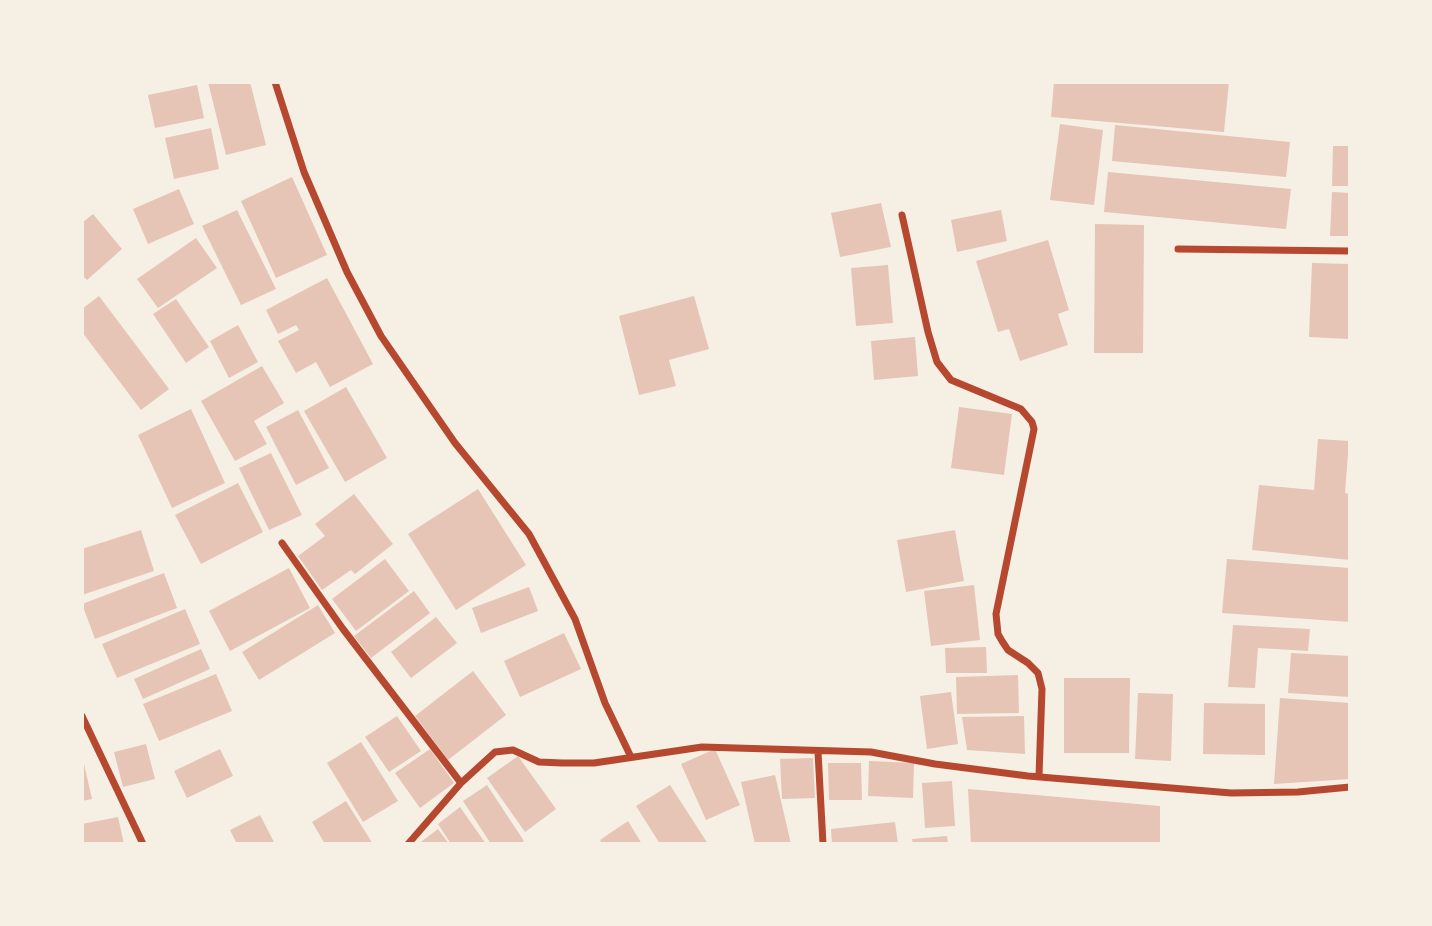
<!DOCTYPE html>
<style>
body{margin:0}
#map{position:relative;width:1432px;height:926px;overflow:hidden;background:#f6efe4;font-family:"Source Serif 4",serif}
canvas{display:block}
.frame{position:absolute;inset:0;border:84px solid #f6efe4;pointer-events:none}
</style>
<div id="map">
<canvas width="1432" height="926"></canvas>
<div class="frame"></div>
</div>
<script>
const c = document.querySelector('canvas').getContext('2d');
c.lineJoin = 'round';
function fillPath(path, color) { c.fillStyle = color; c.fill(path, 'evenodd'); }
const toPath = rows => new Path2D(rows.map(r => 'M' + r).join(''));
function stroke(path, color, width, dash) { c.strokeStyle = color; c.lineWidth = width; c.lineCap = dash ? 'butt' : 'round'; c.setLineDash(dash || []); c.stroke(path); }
const building = toPath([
 [208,82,250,82,266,145,226,155],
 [1054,82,1229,82,1224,132,1051,117],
 [197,85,204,118,155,128,148,95],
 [1060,124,1103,130,1094,205,1050,200],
 [1115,125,1290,142,1286,177,1112,161],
 [211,128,219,169,174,179,165,138],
 [1333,146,1350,146,1350,186,1332,186],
 [1108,172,1291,189,1286,229,1104,212],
 [292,177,327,255,276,278,241,201],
 [179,189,194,224,148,244,133,209],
 [1332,192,1350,193,1350,236,1330,236],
 [881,203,891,247,840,257,831,213],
 [237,210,276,289,241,305,202,226],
 [1001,210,1007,241,957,252,951,220],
 [93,214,122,249,87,280,82,275,82,223],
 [1095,224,1144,225,1143,353,1094,353],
 [196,238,217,268,158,308,137,279],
 [1048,240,1069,310,1058,314,1068,345,1020,361,1009,329,998,332,976,261],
 [1312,263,1350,264,1350,339,1309,337],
 [888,265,893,323,856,326,851,268],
 [327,278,373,364,330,387,316,362,296,373,278,341,299,330,296,325,278,334,266,310],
 [99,296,169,389,141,410,82,332,82,309],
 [694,296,709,349,669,360,676,386,639,395,619,316],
 [176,299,209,347,186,363,153,314],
 [238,325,258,362,229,378,210,341],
 [915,337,918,376,874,380,871,341],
 [262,366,284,403,254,421,267,444,235,461,201,401],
 [346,387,387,458,345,482,304,411],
 [959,407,1012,414,1004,475,951,468],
 [191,409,225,483,172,508,138,435],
 [298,410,329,468,296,485,266,427],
 [1318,439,1349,441,1345,493,1350,494,1350,560,1252,550,1259,485,1314,490],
 [271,453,302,515,269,530,239,468],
 [238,483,263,532,201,564,175,515],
 [478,489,526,565,456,610,408,534],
 [354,494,393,544,355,574,351,570,322,590,298,556,325,536,315,524],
 [141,530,154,571,82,595,82,549],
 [955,530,964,581,906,592,897,540],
 [385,559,409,591,356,631,332,599],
 [1227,559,1350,568,1350,622,1222,613],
 [289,568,310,608,230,651,209,611],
 [164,573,177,608,95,639,82,604],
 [974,585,980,640,931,646,924,591],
 [529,587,538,611,481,633,472,608],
 [414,591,430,613,371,658,354,636],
 [318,605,335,633,259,680,242,652],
 [185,609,200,644,117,678,102,644],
 [436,617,457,643,411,678,391,652],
 [1233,625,1310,629,1308,651,1258,648,1255,688,1228,687],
 [564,633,581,669,520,697,504,661],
 [986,647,987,673,946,673,945,648],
 [201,649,210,669,143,699,134,679],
 [1291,653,1350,656,1350,697,1288,693],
 [473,671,506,715,448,760,415,716],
 [216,674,232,711,159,741,143,704],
 [1018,675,1019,713,957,714,956,677],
 [1064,678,1130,678,1129,753,1064,753],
 [951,692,958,744,927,749,920,696],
 [1138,693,1173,694,1171,761,1135,759],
 [1280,698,1350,703,1350,779,1274,784],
 [1204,703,1265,704,1265,755,1203,754],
 [397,716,421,751,389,772,365,737],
 [1024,716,1025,754,967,750,962,717],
 [361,742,398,801,363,822,327,763],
 [146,744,155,779,123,787,114,752],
 [220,749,233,776,187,798,174,771],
 [430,749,454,783,420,808,395,773],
 [715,749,740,805,706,820,681,764],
 [82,755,92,799,82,801],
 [518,756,556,809,525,832,487,778],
 [813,758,815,798,782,799,780,759],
 [869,761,914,763,913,798,868,796],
 [828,763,861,763,862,800,829,800],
 [775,775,791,844,755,844,741,782],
 [952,781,955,826,925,828,922,783],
 [487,785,524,841,519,844,491,844,463,801],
 [670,785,708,844,660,844,636,806],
 [968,789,1160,806,1160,844,971,844],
 [346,801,373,844,325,844,312,822],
 [460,807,486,844,451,844,438,824],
 [260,815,275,844,237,844,230,830],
 [118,817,124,844,82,844,82,824],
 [628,821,642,844,602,844,600,840],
 [895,822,898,844,832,844,831,829],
 [438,829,449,844,418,844],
 [947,836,948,844,913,844,912,839]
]);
const minor = toPath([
 [275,82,304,172,347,272,381,336,455,443,529,534,575,619,605,703,631,757],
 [902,215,928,332,937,362,951,380,1021,409,1032,422,1034,429,996,614,998,634,1002,641,1008,650,1028,663,1038,673,1042,689,1039,776],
 [1178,249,1350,251],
 [282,543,343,629,461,783],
 [82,716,143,844],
 [818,752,823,844],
 [408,844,461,783,495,752,513,750,539,762,562,763,594,763,702,747,871,752,935,764,1028,776,1231,793,1298,792,1350,787]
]);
fillPath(building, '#e6c5b7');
stroke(minor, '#b5482f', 7);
</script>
